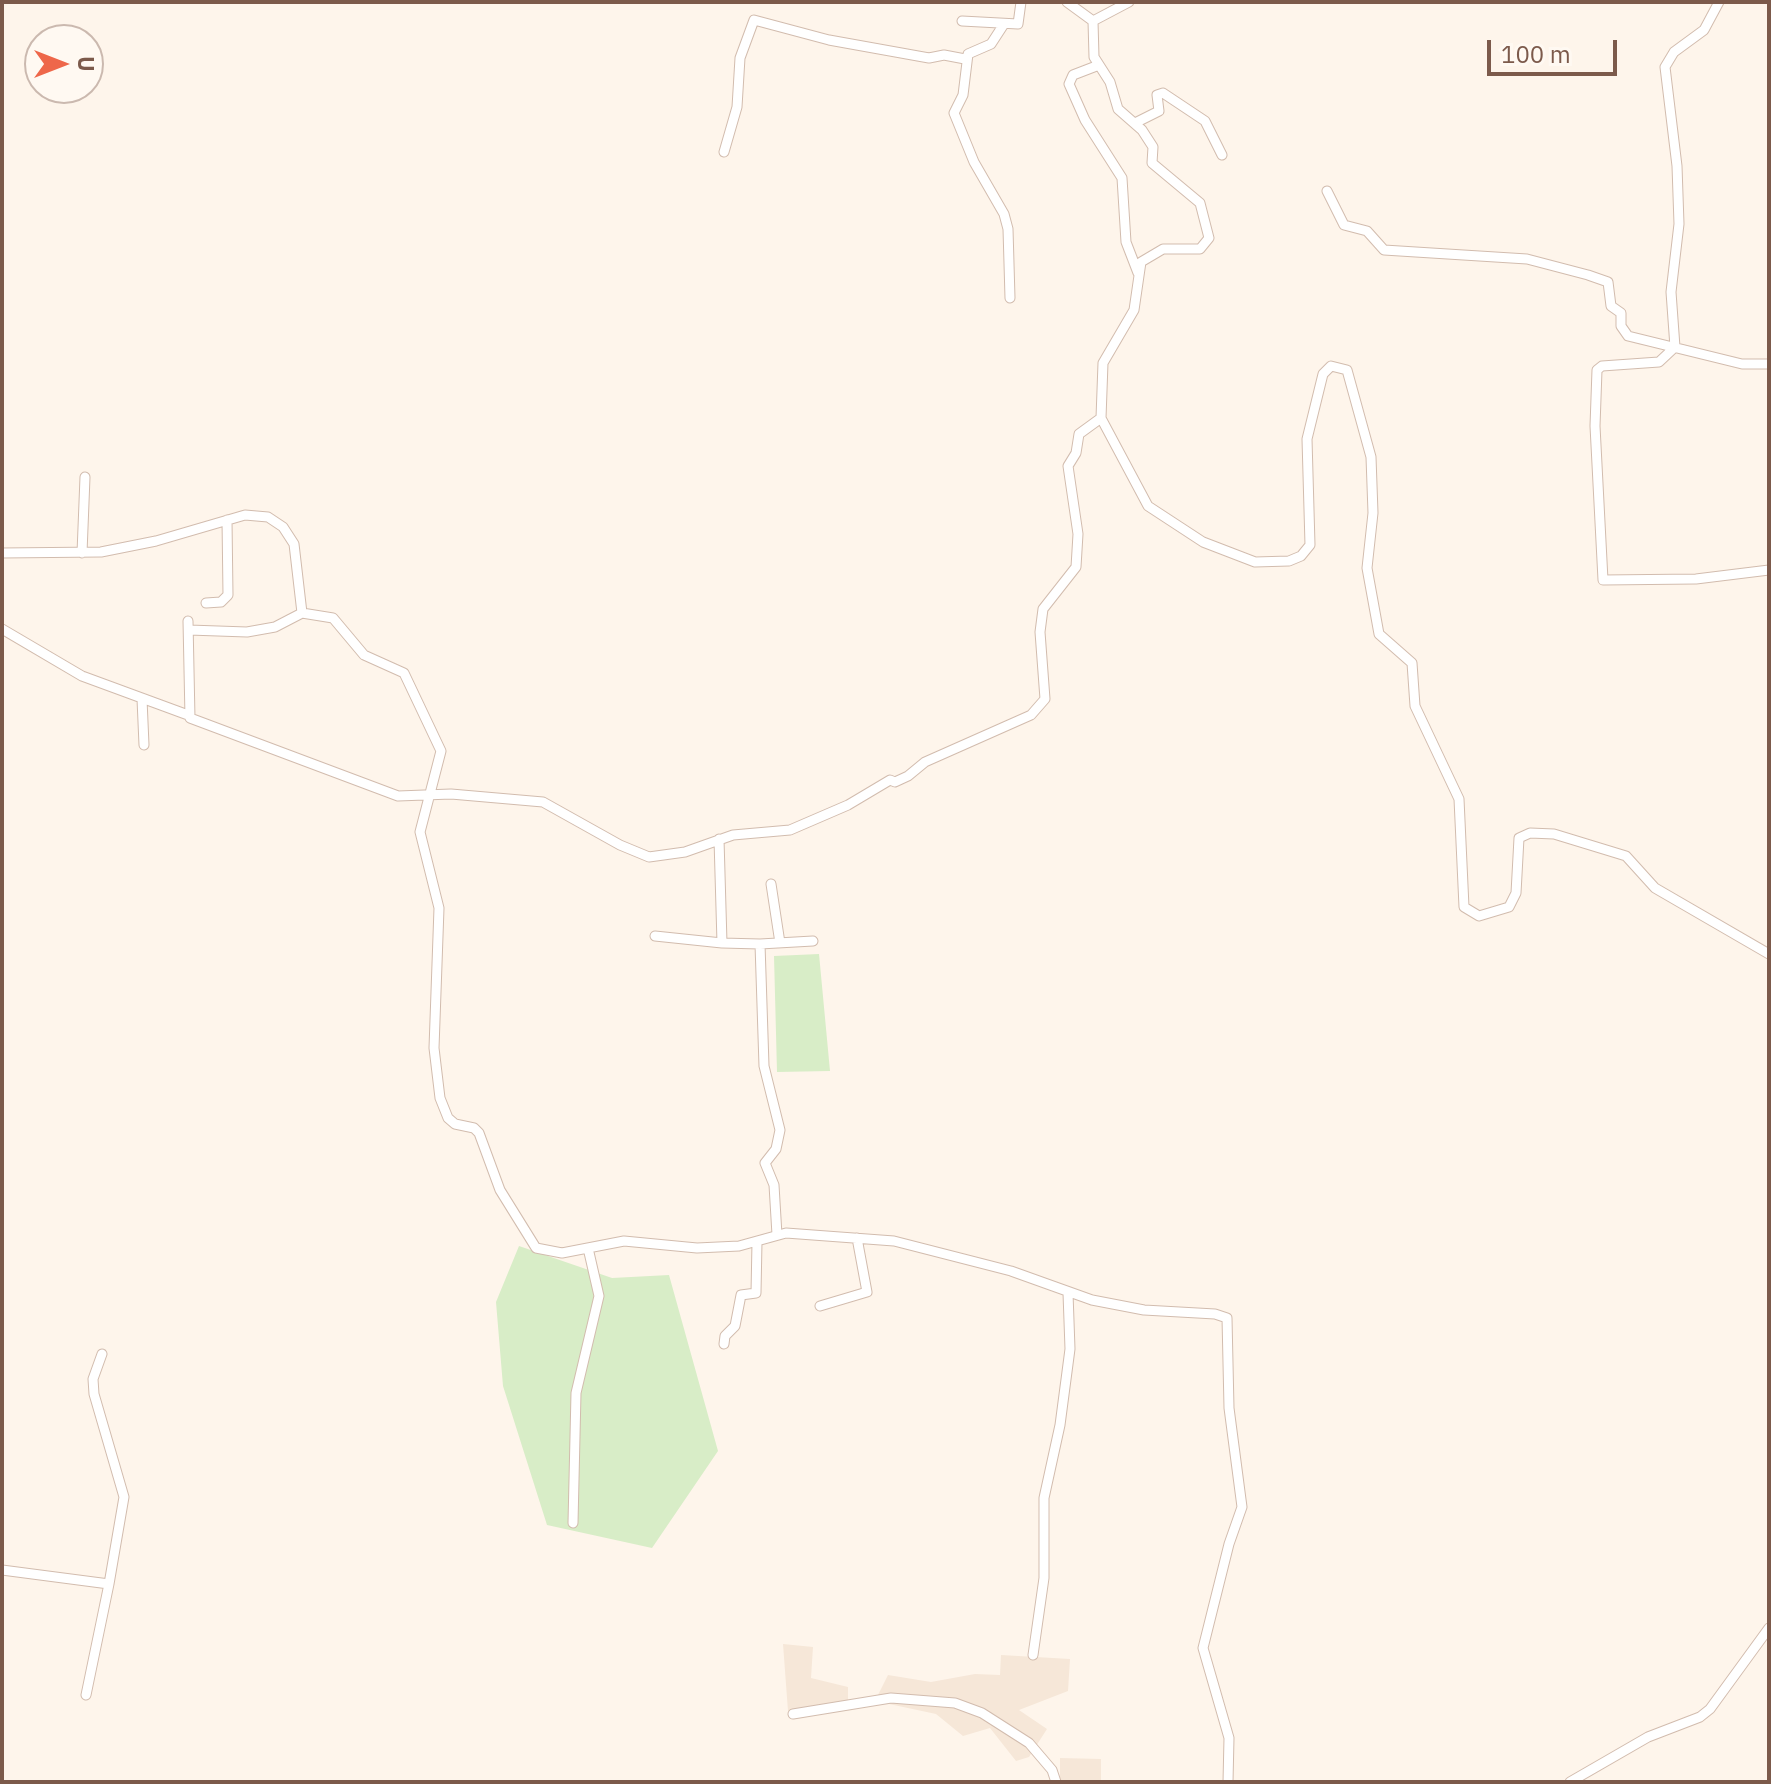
<!DOCTYPE html>
<style>
body{margin:0}
#map{position:relative;width:1771px;height:1784px;overflow:hidden;background:#fef5eb;font-family:"IBM Plex Sans",sans-serif}
canvas{display:block}
.frame{position:absolute;inset:0;border:4px solid #7c5a4b;pointer-events:none}
.north{position:absolute;left:24px;top:24px;width:80px;height:80px;box-sizing:border-box;background:#fff9f2;border:2px solid #cbb9af;border-radius:50%;rotate:90deg;font-size:22px;font-weight:700;line-height:32px;text-align:center;color:#7c5a4b}
.north::after{content:'';display:block;margin:auto;width:28px;height:36px;background:#ee674a;clip-path:polygon(50% 0,100% 100%,50% 72%,0 100%)}
.scale{position:absolute;left:1487px;top:40px;width:130px;height:36px;box-sizing:border-box;border:4px solid #7c5a4b;border-top:0;padding-left:10px;font-size:24px;line-height:28px;white-space:nowrap;color:#7c5a4b;-webkit-text-stroke:6px #fff9f2;paint-order:stroke}
</style>
<div id="map">
<canvas width="1771" height="1784"></canvas>
<div class="frame"></div>
<div class="north">U</div>
<div class="scale">100 m</div>
</div>
<script>
const c = document.querySelector('canvas').getContext('2d');
c.lineJoin = 'round';
function fillPath(path, color) { c.fillStyle = color; c.fill(path, 'evenodd'); }
const toPath = rows => new Path2D(rows.map(r => 'M' + r).join(''));
function stroke(path, color, width, dash) { c.strokeStyle = color; c.lineWidth = width; c.lineCap = dash ? 'butt' : 'round'; c.setLineDash(dash || []); c.stroke(path); }
const residential = toPath([
 [783,1644,813,1647,811,1678,848,1687,848,1701,788,1711],
 [1001,1655,1070,1659,1068,1691,1019,1710,1047,1729,1029,1757,1016,1761,990,1728,963,1736,936,1714,875,1701,888,1675,931,1682,975,1674,1000,1675],
 [1060,1758,1101,1759,1101,1782,1060,1782]
]);
const green = toPath([
 [819,954,830,1071,777,1072,774,956],
 [519,1246,612,1278,669,1275,718,1451,652,1548,547,1525,503,1386,496,1302]
]);
const street = toPath([
 [1067,2,1093,21],
 [1719,2,1704,30,1674,52,1665,67,1677,166,1679,224,1671,292,1675,347,1659,362,1602,366,1597,370,1595,426,1603,580,1696,579,1769,570],
 [962,21,1018,24,1021,2],
 [1004,24,991,44,968,54,963,95,954,113,974,162,1004,214,1008,229,1010,298],
 [1099,65,1073,75,1069,84,1085,120,1122,178,1126,242,1138,273],
 [1135,123,1159,111,1157,95,1163,93,1205,121,1222,155],
 [724,152,737,107,740,58,754,20,829,40,929,58,944,55,965,59],
 [1327,191,1344,225,1367,231,1384,250,1527,259,1588,275,1608,282,1611,306,1621,313,1621,326,1628,336,1742,364,1769,364],
 [1101,418,1148,506,1203,542,1255,562,1289,561,1301,556,1310,545,1307,439,1323,374,1331,366,1347,370,1371,457,1373,513,1367,568,1379,634,1412,663,1415,706,1459,799,1464,907,1479,916,1509,907,1516,893,1519,838,1530,833,1554,834,1626,856,1655,888,1769,954],
 [2,553,101,552,156,541,245,515,268,517,283,527,294,544,302,613,333,618,364,655,404,673,441,751,420,832,439,908,434,1048,440,1098,448,1118,455,1124,474,1128,479,1133,500,1190,536,1248,562,1253,624,1241,697,1248,739,1246,786,1233,894,1241,1011,1271,1092,1300,1144,1310,1215,1314,1227,1318,1229,1408,1242,1507,1229,1544,1203,1648,1229,1738,1228,1782],
 [82,553,85,477],
 [206,603,221,602,228,595,227,520],
 [188,621,190,718,398,796,451,794,543,802,620,845,649,857,685,852,733,835,790,830,848,805,890,780,895,782,908,776,925,762,1031,715,1045,699,1040,632,1043,609,1076,567,1078,534,1068,466,1076,453,1079,434,1101,418,1103,363,1134,310,1141,262,1163,249,1200,249,1209,238,1200,203,1152,163,1153,147,1142,130,1118,109,1110,82,1094,57,1093,21,1129,2],
 [2,629,82,676,188,715],
 [189,630,247,632,275,627,302,613],
 [142,699,144,745],
 [719,839,722,943,760,944,764,1066,780,1130,776,1149,765,1163,774,1185,777,1235],
 [771,884,780,943],
 [655,936,722,943],
 [760,944,813,941],
 [820,1306,867,1292,857,1238],
 [724,1344,725,1336,735,1326,741,1295,756,1293,757,1242],
 [573,1523,576,1393,599,1296,588,1248],
 [2,1570,109,1584,124,1497,94,1394,93,1379,102,1354],
 [1033,1655,1044,1578,1044,1498,1060,1425,1070,1349,1068,1293],
 [86,1695,109,1584],
 [793,1714,891,1698,955,1703,982,1713,1029,1743,1052,1770,1056,1782],
 [1570,1782,1648,1737,1700,1717,1710,1709,1769,1628]
]);
fillPath(residential, '#f6e7d8');
fillPath(green, '#d8edc7');
stroke(street, '#d2bcae', 11);
stroke(street, '#fff', 9);
</script>
